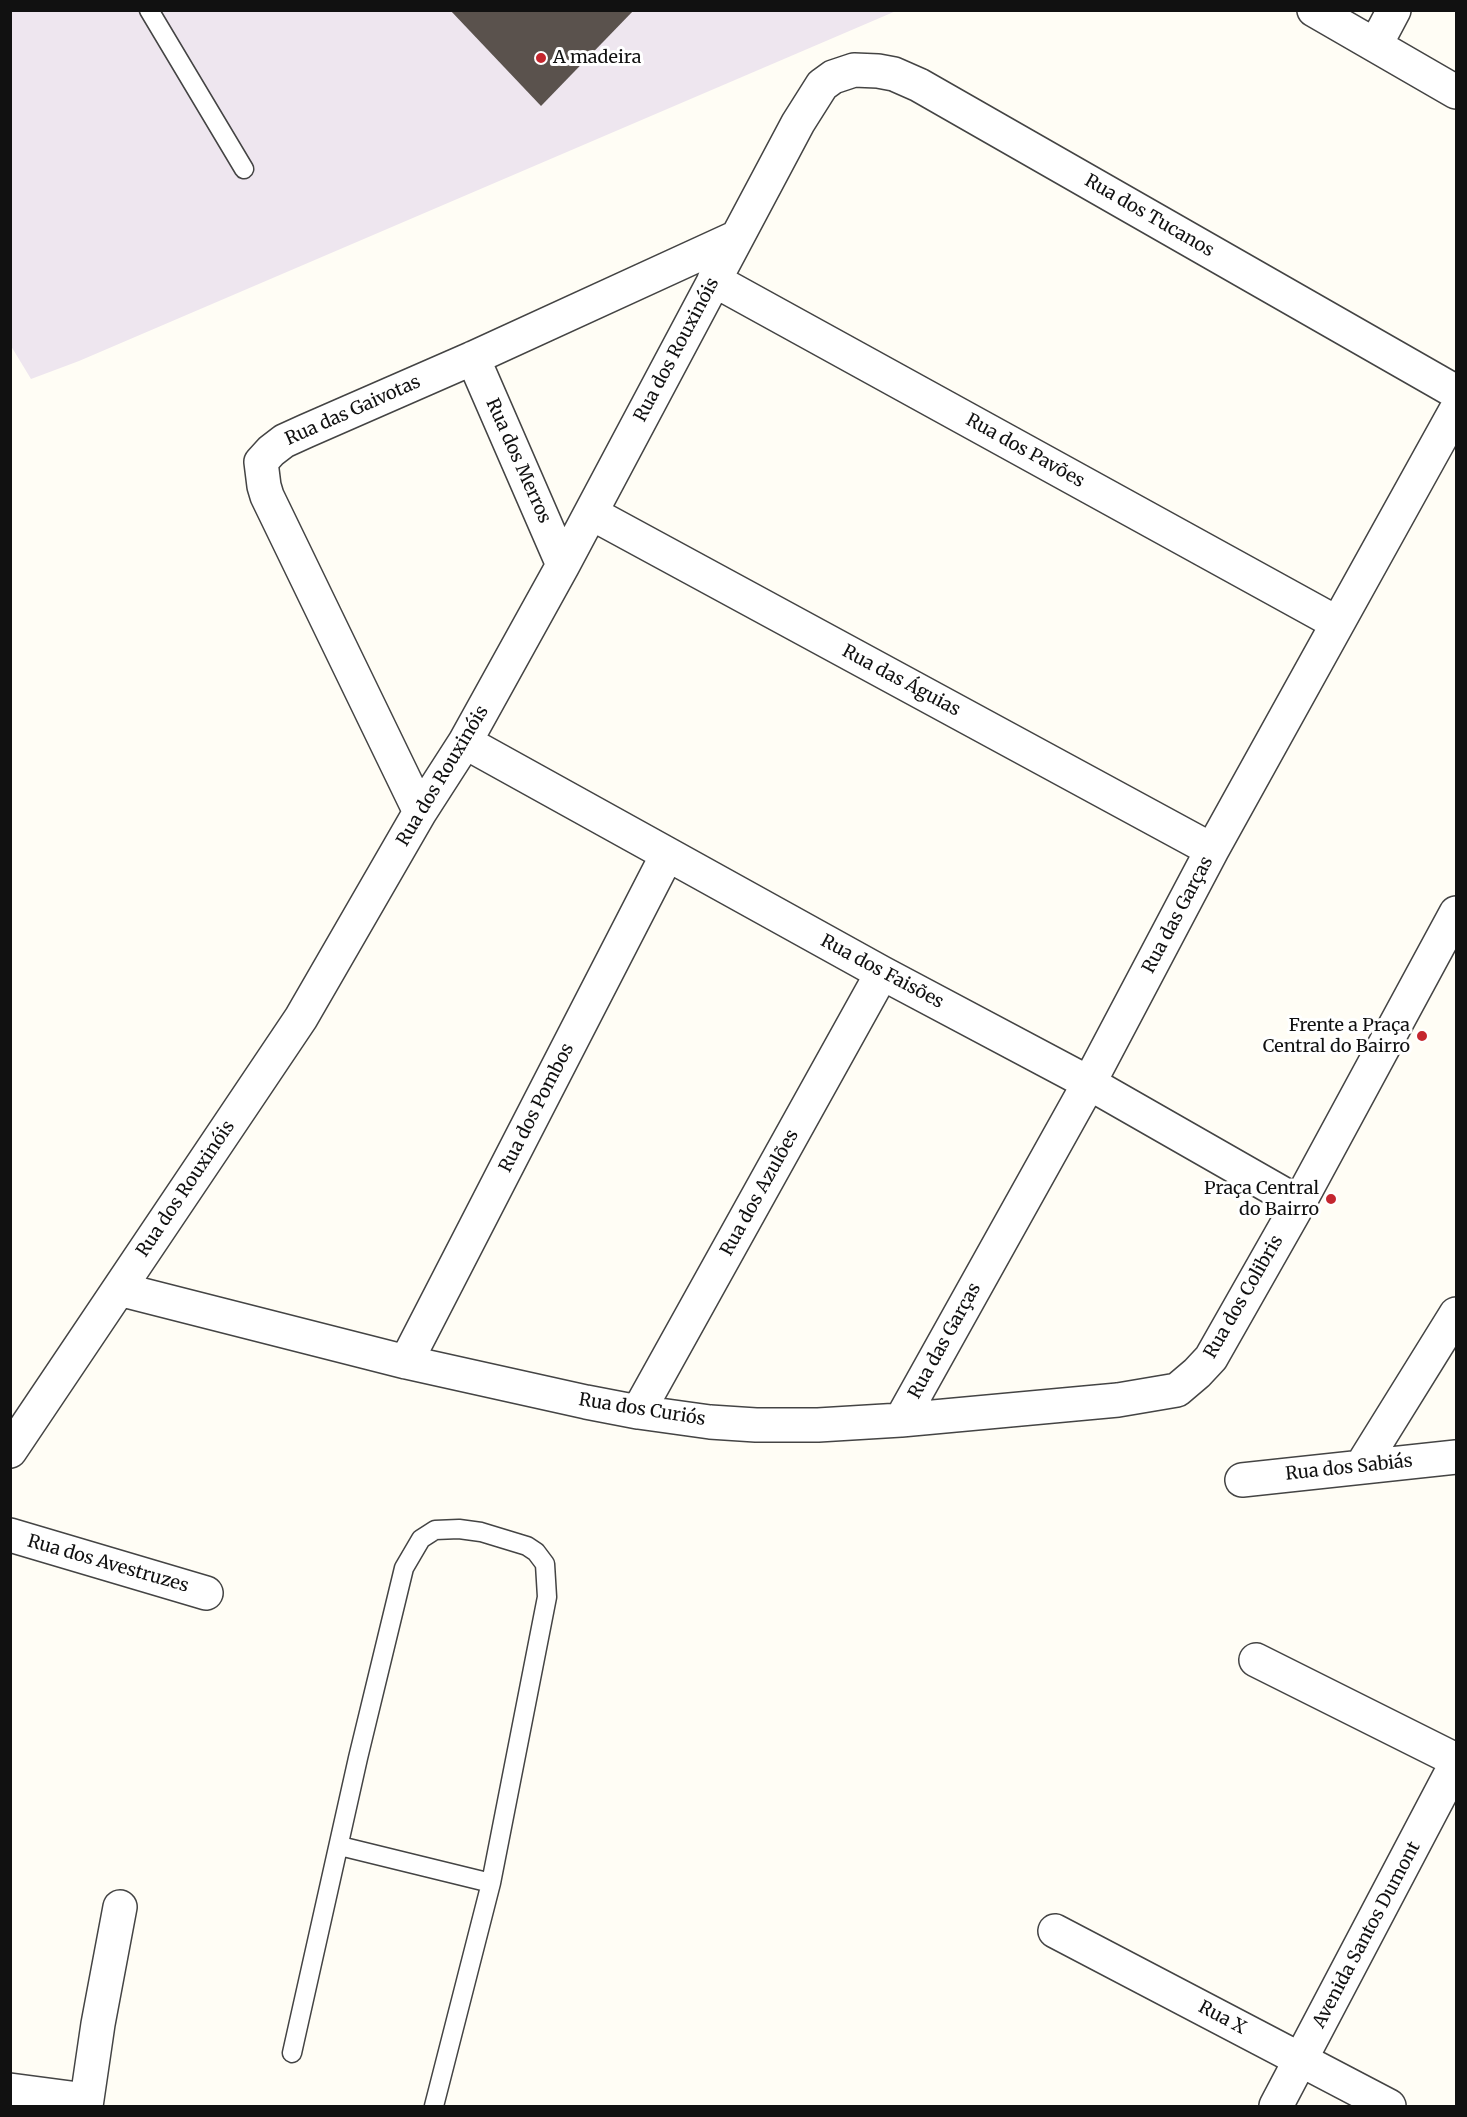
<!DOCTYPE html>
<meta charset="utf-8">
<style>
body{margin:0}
#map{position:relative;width:1467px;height:2117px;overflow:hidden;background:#fffdf5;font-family:Merriweather,serif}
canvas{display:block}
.frame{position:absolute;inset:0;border:12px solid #111;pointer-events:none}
</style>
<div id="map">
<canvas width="1467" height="2117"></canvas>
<div class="frame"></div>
</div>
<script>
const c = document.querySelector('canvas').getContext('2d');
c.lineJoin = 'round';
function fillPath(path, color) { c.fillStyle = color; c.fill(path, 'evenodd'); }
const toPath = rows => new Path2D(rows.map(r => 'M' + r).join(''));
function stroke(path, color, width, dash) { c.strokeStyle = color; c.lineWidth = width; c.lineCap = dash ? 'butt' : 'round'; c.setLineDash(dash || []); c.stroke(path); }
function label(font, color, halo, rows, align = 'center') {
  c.font = font + ' Merriweather,serif'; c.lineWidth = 6; c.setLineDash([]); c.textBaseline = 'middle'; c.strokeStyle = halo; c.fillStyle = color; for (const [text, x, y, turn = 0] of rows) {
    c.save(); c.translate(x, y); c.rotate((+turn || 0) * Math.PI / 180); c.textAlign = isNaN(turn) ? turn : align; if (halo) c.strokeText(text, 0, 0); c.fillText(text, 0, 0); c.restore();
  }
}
const industrial = toPath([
 [11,11,896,11,79,361,31,379,11,346]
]);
const building = toPath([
 [450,10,634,10,541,106]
]);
const service = toPath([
 [149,10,244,169],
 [340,1846,491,1883],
 [292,2053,358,1758,404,1568,421,1539,435,1530,459,1529,481,1532,527,1546,536,1552,545,1564,547,1597,491,1883,434,2106]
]);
const minor = toPath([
 [1314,10,1456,92],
 [1376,44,1394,10],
 [714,280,1337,623],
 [473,358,563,565],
 [591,513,1212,850],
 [465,742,882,973,1089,1083,1299,1203],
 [420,812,267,496,264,486,261,462,271,451,284,441,306,431,473,358,737,237],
 [119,1289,406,1362,586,1402,638,1412,710,1422,756,1425,818,1425,901,1420,1118,1400,1177,1390,1197,1373,1211,1358,1299,1203,1456,913],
 [406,1362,667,855],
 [638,1412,882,973],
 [901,1420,1089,1083,1212,850,1456,410],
 [10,1451,301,1018,420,812,465,742,563,565,798,123,822,85,833,77,854,70,878,71,894,74,919,85,1456,392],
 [1361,1467,1456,1314],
 [1242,1480,1456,1457],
 [10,1535,206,1593],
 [1256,1660,1456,1760],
 [1055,1931,1389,2106],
 [10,2090,86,2100],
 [86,2106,98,2024,120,1907],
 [1276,2106,1456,1764]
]);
const markers = [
 [541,58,6,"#c4262e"],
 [1422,1036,6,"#c4262e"],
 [1331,1199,6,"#c4262e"]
];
const poiNames = [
 ["A madeira",553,58,"left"],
 ["Frente a Praça",1410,1026],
 ["Central do Bairro",1410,1047],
 ["Praça Central",1319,1189],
 ["do Bairro",1319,1210]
];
const streetNames = [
 ["Rua dos Tucanos",1149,216,30],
 ["Rua dos Rouxinóis",677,350,-62],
 ["Rua das Gaivotas",353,411,-24],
 ["Rua dos Pavões",1025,451,29],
 ["Rua dos Merros",518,461,66],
 ["Rua das Águias",901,681,28],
 ["Rua dos Rouxinóis",443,776,-59],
 ["Rua das Garças",1178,915,-62],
 ["Rua dos Faisões",882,972,28],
 ["Rua dos Pombos",537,1108,-63],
 ["Rua dos Rouxinóis",186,1189,-56],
 ["Rua dos Azulões",760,1193,-61],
 ["Rua dos Colibris",1244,1297,-60],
 ["Rua das Garças",945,1341,-61],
 ["Rua dos Curiós",642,1410,9],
 ["Rua dos Sabiás",1349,1468,-6],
 ["Rua dos Avestruzes",108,1564,16],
 ["Avenida Santos Dumont",1367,1935,-62],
 ["Rua X",1222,2018,28]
];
fillPath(industrial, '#eee6ef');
fillPath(building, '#5a524d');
stroke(service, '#444', 21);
stroke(minor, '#444', 36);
stroke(service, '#fff', 18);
stroke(minor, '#fff', 33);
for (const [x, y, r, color] of markers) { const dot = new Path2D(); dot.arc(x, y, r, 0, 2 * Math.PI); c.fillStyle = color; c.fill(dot); stroke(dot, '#fff', 2); }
label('18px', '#111', '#fff', poiNames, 'right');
label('18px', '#111', '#fff', streetNames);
</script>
